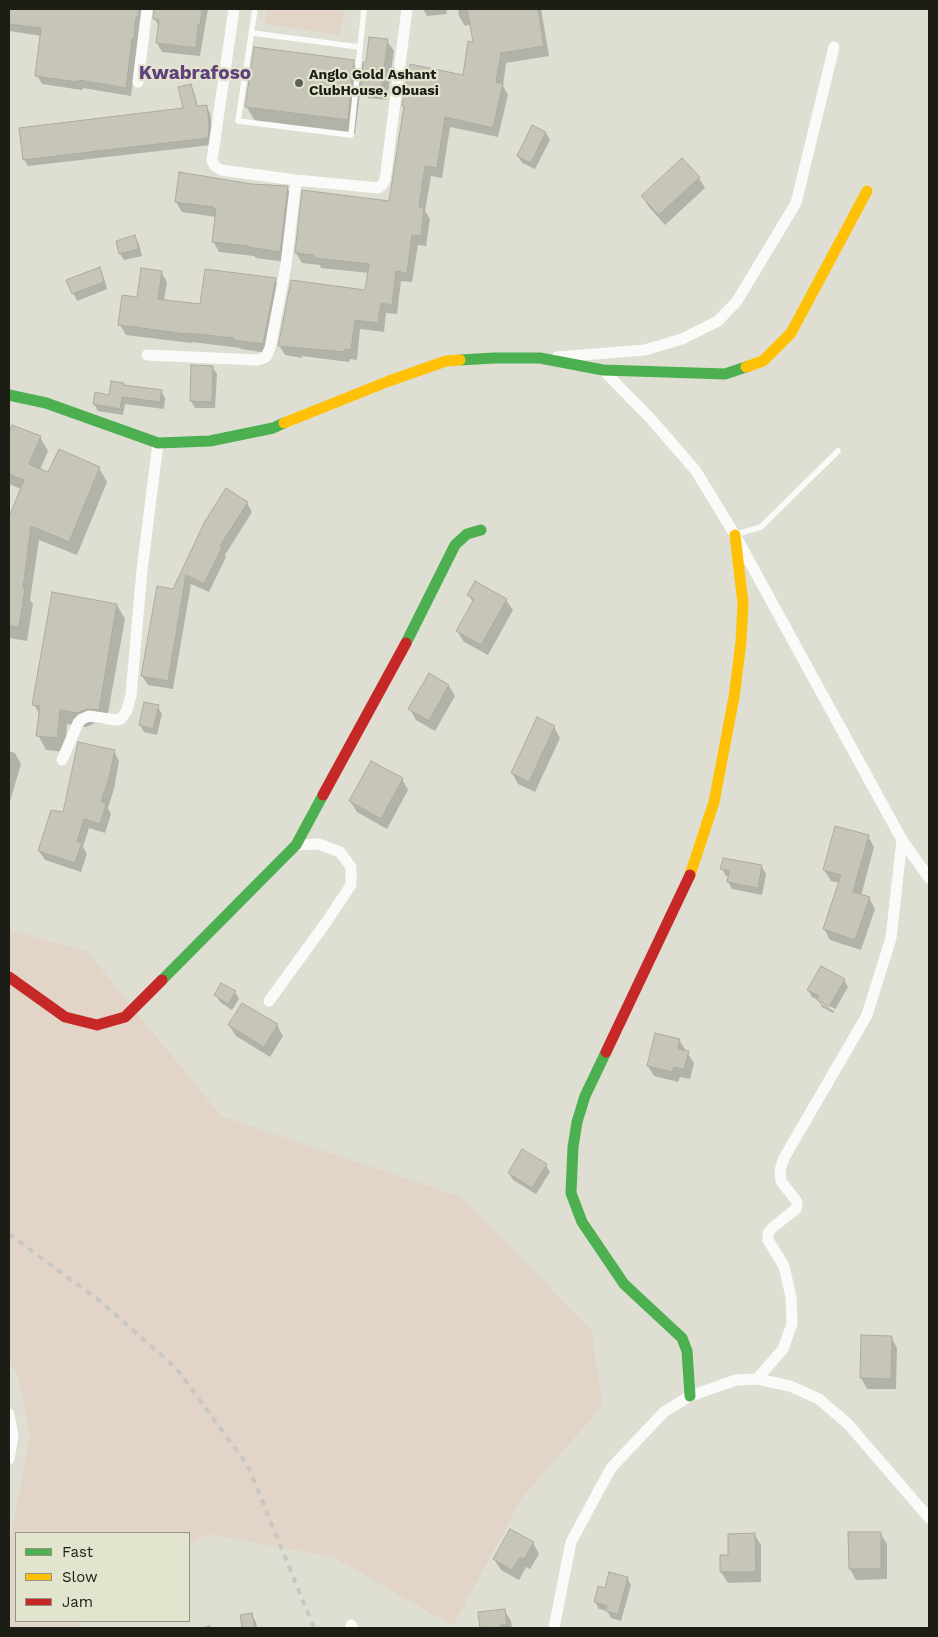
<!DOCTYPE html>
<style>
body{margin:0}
#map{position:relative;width:938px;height:1637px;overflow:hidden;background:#dedfd2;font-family:"Work Sans",sans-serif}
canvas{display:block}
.frame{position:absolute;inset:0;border:10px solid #1c1d14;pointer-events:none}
.legend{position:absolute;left:15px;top:1532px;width:175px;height:90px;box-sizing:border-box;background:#e2e4cd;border:1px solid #939483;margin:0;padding:6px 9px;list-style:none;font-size:15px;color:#1c1d14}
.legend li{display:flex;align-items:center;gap:10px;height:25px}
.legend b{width:25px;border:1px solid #939483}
</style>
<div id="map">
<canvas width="938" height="1637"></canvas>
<div class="frame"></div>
<ul class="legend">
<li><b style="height:6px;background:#4caf50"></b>Fast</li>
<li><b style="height:6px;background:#ffc107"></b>Slow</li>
<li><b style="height:6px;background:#c62828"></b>Jam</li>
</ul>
</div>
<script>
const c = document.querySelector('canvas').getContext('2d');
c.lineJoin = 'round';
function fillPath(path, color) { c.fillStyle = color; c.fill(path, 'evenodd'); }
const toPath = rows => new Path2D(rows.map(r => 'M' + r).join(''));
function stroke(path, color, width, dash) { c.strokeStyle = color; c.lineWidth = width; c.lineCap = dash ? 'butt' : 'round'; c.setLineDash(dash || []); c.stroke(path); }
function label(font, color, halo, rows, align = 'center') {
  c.font = font + ' "Work Sans",sans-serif'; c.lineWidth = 4.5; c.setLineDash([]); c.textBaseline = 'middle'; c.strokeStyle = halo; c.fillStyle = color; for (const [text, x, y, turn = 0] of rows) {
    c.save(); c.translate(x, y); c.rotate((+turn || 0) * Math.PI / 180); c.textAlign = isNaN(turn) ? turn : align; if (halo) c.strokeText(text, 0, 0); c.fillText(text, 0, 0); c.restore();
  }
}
const green = toPath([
 [267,9,344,9,340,35,265,24],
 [9,930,87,951,221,1116,461,1197,591,1329,603,1405,522,1498,453,1626,333,1557,207,1534,189,1546,189,1533,16,1533,16,1621,79,1621,78,1628,9,1628,9,1546,30,1436,18,1375,9,1363]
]);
const shadow = toPath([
 [9,9,208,9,200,56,162,52,157,43,159,27,155,19,154,10,149,11,140,25,131,96,83,88,82,90,42,84,37,75,42,36,9,31],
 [423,9,446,9,447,14,427,16],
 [458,9,541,9,549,56,506,63,503,86,508,95,498,137,450,127,442,178,431,176,425,211,430,219,426,246,418,245,412,282,401,281,397,314,386,313,384,332,360,329,357,360,350,359,349,362,302,356,302,358,285,355,279,345,366,292,369,273,321,268,320,265,302,263,296,253,390,202,405,109,403,105,464,76,474,44,471,24,465,26,459,16],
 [387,41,394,51,387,100,368,98,361,85,355,134,255,121,246,106,353,62,363,78,367,63],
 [190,85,194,92,198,107,206,106,210,113,213,134,211,145,28,166,24,159,185,109],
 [546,133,550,140,535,169,522,163,518,156],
 [699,178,705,188,665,225,649,207,642,196],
 [278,188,287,188,293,198,286,262,256,258,254,256,219,252,213,241,216,217,182,212,176,202],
 [135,237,139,244,142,256,124,260,120,254],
 [99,268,103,275,107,289,77,301,68,281],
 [161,272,167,282,164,301,202,306,275,280,281,290,268,353,241,349,240,348,192,342,191,343,126,335,120,325,138,298],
 [212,367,217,374,215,408,195,408,191,401],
 [125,387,161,391,165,398,164,409,125,404,123,415,98,411,94,404],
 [9,432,40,437,48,451,40,470,49,473,99,468,107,482,77,555,39,540,30,600,33,604,27,641,9,638,9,520,21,489,9,484],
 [247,503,252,512,225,555,226,557,209,592,191,584,173,689,148,685,142,676,174,590,206,521],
 [469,595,506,600,513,610,488,655,464,642,457,631,473,603],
 [117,605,125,619,106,724,95,723,86,727,67,724,65,752,46,750,38,735,40,715,34,705],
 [449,686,455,696,435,731,416,720,410,709],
 [158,707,162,714,157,735,144,732,140,725],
 [554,727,560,738,535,792,518,784,512,773],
 [9,751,15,753,21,764,9,805],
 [114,751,119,761,114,789,108,808,111,814,105,833,89,828,83,847,87,854,81,872,45,860,39,851,66,818],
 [402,779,408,790,387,829,357,812,350,801],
 [868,836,874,847,861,896,869,898,875,909,861,950,830,940,824,929,840,883,831,881,824,870],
 [762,867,766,874,762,895,732,889,728,882,729,876,726,876,722,869],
 [844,980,848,987,833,1013,822,1007,818,1000,812,997,808,990],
 [821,1001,835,1009,834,1011,821,1004],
 [235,992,239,999,232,1010,220,1002,216,995],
 [229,1025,277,1025,283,1036,270,1057,236,1036],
 [679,1040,694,1063,690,1079,680,1077,678,1082,654,1076,648,1066],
 [546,1165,550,1172,536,1194,513,1180,509,1173],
 [891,1337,897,1348,896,1389,867,1389,861,1378],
 [880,1533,887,1544,887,1579,856,1580,850,1569],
 [754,1534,761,1545,761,1582,728,1583,721,1572,721,1556,730,1556],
 [533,1543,539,1554,530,1569,526,1567,519,1580,501,1570,494,1559],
 [627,1578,631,1585,621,1621,611,1618,607,1611,599,1609,595,1602,606,1590],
 [504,1610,511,1621,512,1628,481,1628,479,1614],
 [252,1615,256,1622,257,1628,243,1628,241,1616],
 [210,1625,211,1628,201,1628]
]);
const building = toPath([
 [9,9,139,9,138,17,136,17,134,39,132,39,126,88,78,80,78,82,35,76,41,28,9,24,9,9],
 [154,9,202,9,200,25,198,25,196,48,156,43,159,20,153,19,154,9],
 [467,9,538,9,544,46,501,53,496,82,503,83,493,128,445,117,437,168,425,166,419,207,424,207,421,236,412,235,407,273,396,271,392,305,381,303,378,323,355,320,351,350,345,349,344,352,278,346,291,280,365,290,369,264,314,258,314,255,295,253,302,190,389,201,404,106,402,106,404,93,410,64,463,75,468,41,473,42,467,9],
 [369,37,388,39,381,90,361,87,363,62,366,62,369,37],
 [254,47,354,60,348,120,245,107,254,47],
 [191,84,197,106,207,105,209,126,208,138,23,160,19,128,183,108,178,87,191,84],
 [532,125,546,132,531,163,517,156,532,125],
 [682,158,700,177,659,215,641,196,682,158],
 [179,172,252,184,288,186,280,252,248,247,248,246,212,242,216,209,213,208,213,207,175,202,179,172],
 [135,235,139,249,119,254,116,241,135,235],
 [100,267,104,282,72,294,66,280,100,267],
 [141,268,162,271,158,299,200,304,205,269,276,278,263,344,234,340,234,338,186,333,186,334,118,325,122,295,137,297,141,268],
 [191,365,213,366,212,402,190,401,191,365],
 [111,381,124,383,124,385,162,390,160,402,122,397,120,409,93,404,95,392,109,395,111,381],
 [12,425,41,436,29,464,48,472,59,449,100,467,69,542,31,526,23,588,25,589,19,627,9,626,9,517,24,480,9,474,9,433,12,425],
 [226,488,248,502,220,546,222,547,204,584,186,575,168,681,141,676,157,586,173,589,205,521,226,488],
 [475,581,507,599,481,645,456,631,474,599,467,595,475,581],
 [52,592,117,604,99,710,87,709,77,713,60,710,57,738,36,736,40,706,32,705,52,592],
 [429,673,449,685,429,721,408,709,429,673],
 [144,702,159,705,153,729,139,725,144,702],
 [537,717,555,726,529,782,511,773,537,717],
 [78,742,115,750,109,778,101,802,106,804,100,824,84,819,77,841,82,843,75,863,38,851,51,810,63,812,78,742],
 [371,761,403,778,381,819,349,801,371,761],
 [835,826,869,835,853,892,870,897,855,940,823,929,841,875,823,870,835,826],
 [723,858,762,865,758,888,727,882,729,871,720,869,723,858],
 [821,966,845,979,829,1007,817,1000,819,996,807,990,821,966],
 [221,983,236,991,228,1004,214,995,221,983],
 [242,1003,278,1024,264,1047,228,1025,242,1003],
 [655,1033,680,1039,678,1049,689,1051,684,1069,674,1067,672,1072,647,1066,655,1033],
 [522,1149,547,1164,532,1188,508,1173,522,1149],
 [861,1335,892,1336,891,1379,860,1378,861,1335],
 [510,1529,534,1542,524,1559,520,1557,512,1570,493,1559,510,1529],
 [848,1532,881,1532,881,1569,849,1569,848,1532],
 [755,1533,756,1572,720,1572,720,1555,728,1555,728,1534,755,1533],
 [609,1572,628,1577,618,1614,606,1611,607,1606,594,1602,598,1586,605,1588,609,1572],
 [505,1609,507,1625,500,1625,501,1628,480,1628,478,1612,505,1609],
 [252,1613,255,1628,242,1628,240,1615,252,1613]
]);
const lane = toPath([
 [255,9,238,121,351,135,364,9],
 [252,33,359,47],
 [737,534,761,527,838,451]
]);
const street = toPath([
 [234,9,212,160,215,166,221,170,296,180,378,188,382,185,385,180,407,9],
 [138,82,147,9],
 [147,355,257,360,266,357,270,348,286,265,296,180],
 [557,357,645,350,682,339,718,321,737,301,796,203,834,47],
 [603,370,651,419,696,471,735,535,902,840,929,878],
 [62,760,78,723,82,719,89,716,116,720,121,719,127,710,131,695,142,570,158,443],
 [269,1001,327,921,351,885,351,867,340,852,318,844,296,845],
 [757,1379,783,1349,792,1324,791,1297,784,1266,768,1240,768,1233,773,1227,796,1209,797,1205,797,1202,781,1181,780,1170,784,1158,867,1015,891,938,902,840],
 [9,1414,13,1436,9,1459],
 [351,1625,353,1628],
 [554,1628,571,1542,611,1468,664,1412,690,1396,736,1380,757,1379,790,1386,819,1399,848,1424,929,1518]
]);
const fast = toPath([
 [460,360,494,358,540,358,603,370,725,374,746,367],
 [9,395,46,403,158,443,210,441,273,428,284,423],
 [406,643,455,545,467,534,481,530],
 [162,980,296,845,323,795],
 [606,1052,585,1096,577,1122,573,1147,571,1193,582,1222,624,1284,682,1338,687,1351,690,1396]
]);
const slow = toPath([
 [746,367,763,361,791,333,867,191],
 [284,423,389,381,446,361,460,360],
 [690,875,714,802,734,697,741,642,743,604,735,535]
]);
const jam = toPath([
 [323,795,406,643],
 [9,977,65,1017,97,1025,125,1017,162,980],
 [606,1052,690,875]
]);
const rail = toPath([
 [9,1234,101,1302,176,1368,248,1466,314,1628]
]);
const markers = [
 [299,83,5,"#606156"]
];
const poiNames = [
 ["Anglo Gold Ashant",309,75],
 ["ClubHouse, Obuasi",309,91]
];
const districtNames = [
 ["Kwabrafoso",195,73]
];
fillPath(green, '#e3d4c8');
fillPath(shadow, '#0003');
fillPath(building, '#c7c4b8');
stroke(building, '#acaba1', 1);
stroke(lane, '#fafaf8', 5.5);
stroke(street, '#fafaf8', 11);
stroke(fast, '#4caf50', 11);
stroke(slow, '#ffc107', 11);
stroke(jam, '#c62828', 11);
stroke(rail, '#c7c7c4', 4, [6, 6]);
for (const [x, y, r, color] of markers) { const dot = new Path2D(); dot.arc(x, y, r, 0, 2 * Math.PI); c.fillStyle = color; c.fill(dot); stroke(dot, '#e2e4cd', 2); }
label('bold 14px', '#1c1d14', '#e2e4cd', poiNames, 'left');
label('bold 19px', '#60417c', '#e2e4cd', districtNames);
</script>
